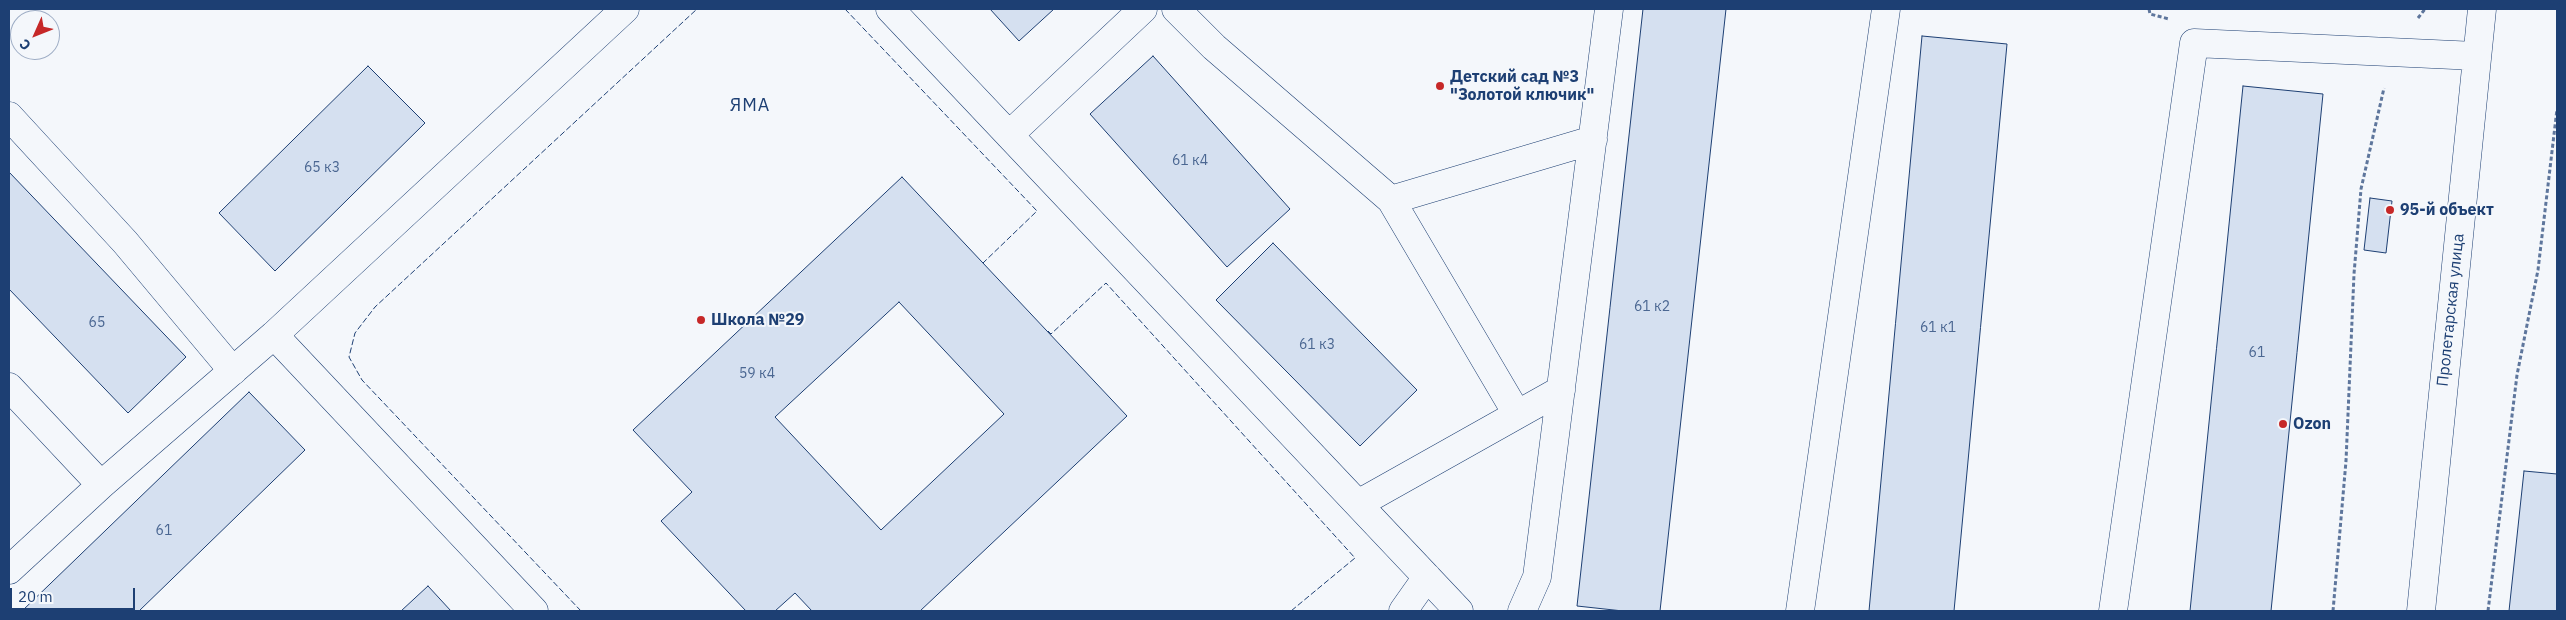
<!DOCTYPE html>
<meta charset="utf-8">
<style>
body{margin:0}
#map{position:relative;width:2566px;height:620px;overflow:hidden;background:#f4f7fb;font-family:"IBM Plex Sans",sans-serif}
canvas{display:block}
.frame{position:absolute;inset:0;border:10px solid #1d3f73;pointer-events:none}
.north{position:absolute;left:10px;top:10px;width:50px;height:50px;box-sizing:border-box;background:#f4f7fb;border:1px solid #9eadc5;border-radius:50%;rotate:226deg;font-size:14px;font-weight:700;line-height:20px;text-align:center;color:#1d3f73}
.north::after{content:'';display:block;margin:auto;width:18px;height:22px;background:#c62828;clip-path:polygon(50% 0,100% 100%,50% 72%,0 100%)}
.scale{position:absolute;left:10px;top:588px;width:125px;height:22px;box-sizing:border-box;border:2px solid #1d3f73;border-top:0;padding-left:6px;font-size:15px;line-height:18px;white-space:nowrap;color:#1d3f73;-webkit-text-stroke:4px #f4f7fb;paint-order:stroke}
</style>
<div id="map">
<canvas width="2566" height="620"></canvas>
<div class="frame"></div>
<div class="north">С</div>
<div class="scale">20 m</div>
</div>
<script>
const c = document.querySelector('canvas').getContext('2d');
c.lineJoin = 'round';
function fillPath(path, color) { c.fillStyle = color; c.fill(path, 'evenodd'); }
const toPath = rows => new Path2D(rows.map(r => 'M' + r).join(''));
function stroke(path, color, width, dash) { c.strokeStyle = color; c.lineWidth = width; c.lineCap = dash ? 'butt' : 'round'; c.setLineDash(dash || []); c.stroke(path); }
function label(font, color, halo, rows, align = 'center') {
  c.font = font + ' "IBM Plex Sans",sans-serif'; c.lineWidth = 4; c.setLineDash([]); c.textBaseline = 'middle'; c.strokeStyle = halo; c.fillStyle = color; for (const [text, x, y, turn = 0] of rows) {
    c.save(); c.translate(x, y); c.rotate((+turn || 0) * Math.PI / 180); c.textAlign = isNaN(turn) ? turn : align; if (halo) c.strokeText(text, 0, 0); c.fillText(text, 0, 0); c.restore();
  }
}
const building = toPath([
 [990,9,1054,9,1019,41,990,9],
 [1643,9,1726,9,1660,611,1623,611,1577,606,1643,9],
 [1922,36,2007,44,1954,611,1869,611,1922,36],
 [1153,56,1290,209,1227,267,1090,114,1153,56],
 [368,66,425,123,275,271,219,213,368,66],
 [2243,86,2323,94,2271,611,2190,611,2243,86],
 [9,172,186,357,128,413,9,289,9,172],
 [902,177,1127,416,920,611,812,611,795,593,775,611,746,611,661,521,692,492,633,430,902,177],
 [899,302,1004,414,881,530,775,417,899,302],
 [2370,198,2392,201,2386,253,2364,250,2370,198],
 [1273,243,1417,390,1360,446,1216,300,1273,243],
 [249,392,305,450,139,611,22,611,249,392],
 [2524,471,2557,474,2557,611,2509,611,2524,471],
 [428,586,451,611,401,611,428,586]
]);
const path = toPath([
 [2149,9,2150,14,2169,19],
 [2418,18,2425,9],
 [2333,611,2346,461,2354,274,2361,189,2384,88],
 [2488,611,2517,375,2538,270,2557,109]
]);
const minor = toPath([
 [890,9,1459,611],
 [1176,9,1214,47,1391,200,1593,140],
 [9,116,125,242,233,371],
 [1009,135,1143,9],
 [1391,200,1517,414],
 [274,335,534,611],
 [9,387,101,485],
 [1358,504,1561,390],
 [9,570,101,485,274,335,625,9],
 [1403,611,1427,577],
 [1522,611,1537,577,1609,9],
 [1800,611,1886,9],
 [2113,611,2194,43,2476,56],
 [2421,611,2482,9]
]);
const fence = toPath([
 [845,9,1037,211,983,263,984,264],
 [1048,331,1051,334,1106,283,1355,558,1291,611],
 [581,611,362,380,349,357,355,333,375,307,697,9]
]);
const markers = [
 [1440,86,5,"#c62828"],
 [2390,210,5,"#c62828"],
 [701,320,5,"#c62828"],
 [2283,424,5,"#c62828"]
];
const numberNames = [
 ["61 к4",1190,161],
 ["65 к3",322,168],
 ["61 к2",1652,307],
 ["65",97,323],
 ["61 к1",1938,328],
 ["61 к3",1317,345],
 ["61",2257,353],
 ["59 к4",757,374],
 ["61",164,531]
];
const poiNames = [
 ["Детский сад №3",1450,77],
 ["\"Золотой ключик\"",1450,95],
 ["95-й объект",2400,210],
 ["Школа №29",711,320],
 ["Ozon",2293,424]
];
const streetNames = [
 ["Пролетарская улица",2451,310,-84]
];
const neighbourhoodNames = [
 ["ЯМА",750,106]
];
fillPath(building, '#d5e0f0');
stroke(building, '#1d3f73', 1);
stroke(minor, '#1d3f73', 29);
stroke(path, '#5e769c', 3, [4, 2.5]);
stroke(minor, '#f4f7fb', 28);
stroke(fence, '#1d3f73', 1, [6, 2.5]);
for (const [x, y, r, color] of markers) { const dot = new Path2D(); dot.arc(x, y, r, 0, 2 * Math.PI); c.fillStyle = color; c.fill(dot); stroke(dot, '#f4f7fb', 2); }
label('14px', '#4b6792', null, numberNames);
label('bold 16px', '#1d3f73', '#f4f7fb', poiNames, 'left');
label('16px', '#1d3f73', '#f4f7fb', streetNames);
c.letterSpacing = '1px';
label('18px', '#1d3f73', '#f4f7fb', neighbourhoodNames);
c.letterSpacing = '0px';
</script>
